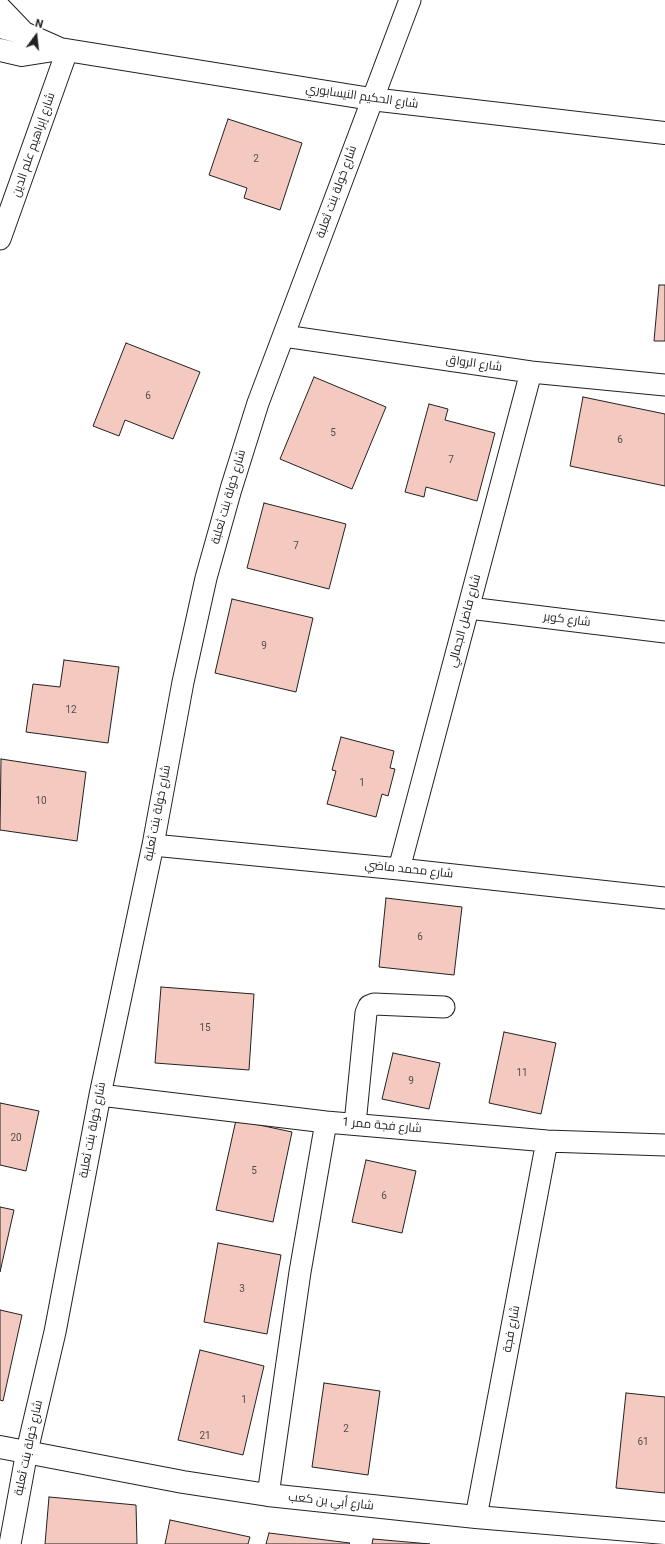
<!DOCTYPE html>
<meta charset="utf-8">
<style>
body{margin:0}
#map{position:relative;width:665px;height:1544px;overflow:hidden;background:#fff;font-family:Roboto,sans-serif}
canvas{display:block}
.north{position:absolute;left:16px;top:16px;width:40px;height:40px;-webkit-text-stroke:3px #fff;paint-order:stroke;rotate:15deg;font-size:11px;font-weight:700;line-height:16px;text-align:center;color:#222}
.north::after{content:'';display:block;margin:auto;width:14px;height:18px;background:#222;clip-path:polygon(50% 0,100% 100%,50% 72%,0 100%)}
</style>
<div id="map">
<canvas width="665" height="1544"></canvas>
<div class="north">N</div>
</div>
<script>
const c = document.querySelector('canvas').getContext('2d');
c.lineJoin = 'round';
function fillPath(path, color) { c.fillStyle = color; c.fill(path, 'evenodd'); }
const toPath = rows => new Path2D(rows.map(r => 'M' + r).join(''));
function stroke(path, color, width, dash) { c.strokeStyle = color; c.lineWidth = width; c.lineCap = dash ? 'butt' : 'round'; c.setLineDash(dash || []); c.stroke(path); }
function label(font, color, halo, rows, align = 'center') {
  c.font = font + ' Roboto,Cairo,sans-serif'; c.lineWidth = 3; c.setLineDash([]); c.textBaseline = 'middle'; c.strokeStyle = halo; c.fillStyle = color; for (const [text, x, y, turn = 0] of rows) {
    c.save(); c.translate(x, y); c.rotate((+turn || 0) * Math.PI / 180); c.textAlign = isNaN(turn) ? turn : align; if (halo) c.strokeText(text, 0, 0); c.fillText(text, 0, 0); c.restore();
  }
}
const building = toPath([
 [228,119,302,143,280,210,244,198,247,188,209,175,228,119],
 [659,285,665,285,665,341,654,341,659,285],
 [126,343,200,372,173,439,125,420,119,436,93,426,126,343],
 [314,377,386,407,352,489,280,459,314,377],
 [583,397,665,414,665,486,570,466,583,397],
 [429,404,448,409,445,420,495,433,477,501,426,487,424,497,405,492,429,404],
 [264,503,346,524,329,589,247,568,264,503],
 [232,599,313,618,296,692,215,673,232,599],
 [64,660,119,667,108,743,26,732,33,684,60,687,64,660],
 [341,737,394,751,390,768,395,769,388,796,382,794,376,817,327,804,336,771,332,770,341,737],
 [1,759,86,772,77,841,0,830,1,759],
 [386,898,462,907,454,975,379,967,386,898],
 [161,987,254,994,249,1070,155,1063,161,987],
 [504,1032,556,1043,541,1114,489,1103,504,1032],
 [393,1053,440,1063,429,1109,382,1099,393,1053],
 [0,1103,39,1111,26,1171,0,1165,0,1103],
 [236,1120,292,1132,273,1222,216,1210,236,1120],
 [366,1160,416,1171,402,1233,352,1222,366,1160],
 [0,1207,14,1210,0,1272,0,1207],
 [218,1243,281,1255,267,1334,204,1322,218,1243],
 [0,1310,22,1315,3,1401,0,1400,0,1310],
 [200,1350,264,1366,243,1455,178,1440,200,1350],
 [324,1383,380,1391,368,1475,312,1467,324,1383],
 [626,1393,665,1397,665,1493,616,1488,626,1393],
 [49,1497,136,1505,137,1544,45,1544,49,1497],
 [170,1520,250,1537,248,1544,165,1544,170,1520],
 [269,1533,350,1543,349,1544,266,1544,269,1533],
 [373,1539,430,1544,372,1544,373,1539]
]);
const street = toPath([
 [0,239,67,51],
 [284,336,531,372,665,385],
 [469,608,665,632],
 [153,845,399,869,665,898],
 [399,869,531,372],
 [100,1095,326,1122,547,1141,665,1145],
 [355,1124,366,1013,369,1006,374,1004,444,1007],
 [268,1495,300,1272,326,1122],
 [476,1517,547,1141],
 [10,1544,27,1451,55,1332,100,1095,153,845,183,682,206,578,231,489,258,403,410,0]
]);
const secondary = toPath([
 [0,8,24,33],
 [0,27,24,33,60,49,371,99,665,133],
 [0,50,22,55,60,49],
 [0,1447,183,1482,268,1495,476,1517,665,1533]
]);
const numberNames = [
 ["2",256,159],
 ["6",148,396],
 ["5",333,433],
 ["6",620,440],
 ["7",451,460],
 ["7",296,546],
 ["9",264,646],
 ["12",71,710],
 ["1",362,783],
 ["10",41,801],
 ["6",420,937],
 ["15",205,1028],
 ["11",522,1073],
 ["9",411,1081],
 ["20",16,1138],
 ["5",254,1171],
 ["6",384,1196],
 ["3",242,1289],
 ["1",244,1400],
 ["2",346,1429],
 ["21",205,1436],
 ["61",643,1442]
];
const streetNames = [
 ["شارع الحكيم النيسابوري",362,97,8],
 ["شارع إبراهيم علم الدين",34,145,-71],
 ["شارع خولة بنت ثعلبة",337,192,-70],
 ["شارع الرواق",474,364,8],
 ["شارع خولة بنت ثعلبة",229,497,-74],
 ["شارع كوبر",567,620,7],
 ["شارع فاضل الجمالي",465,621,-75],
 ["شارع خولة بنت ثعلبة",158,813,-79],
 ["شارع محمد ماضي",409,870,6],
 ["شارع فجة ممر 1",382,1126,5],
 ["شارع خولة بنت ثعلبة",93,1130,-79],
 ["شارع فجة",512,1329,-79],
 ["شارع خولة بنت ثعلبة",29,1448,-78],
 ["شارع أبي بن كعب",331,1502,6]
];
fillPath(building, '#f3c9c0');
stroke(building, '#222', 1);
stroke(street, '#222', 23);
stroke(secondary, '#222', 24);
stroke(street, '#fff', 21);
stroke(secondary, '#fff', 22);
label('10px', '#564c4a', null, numberNames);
label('12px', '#222', '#fff', streetNames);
</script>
